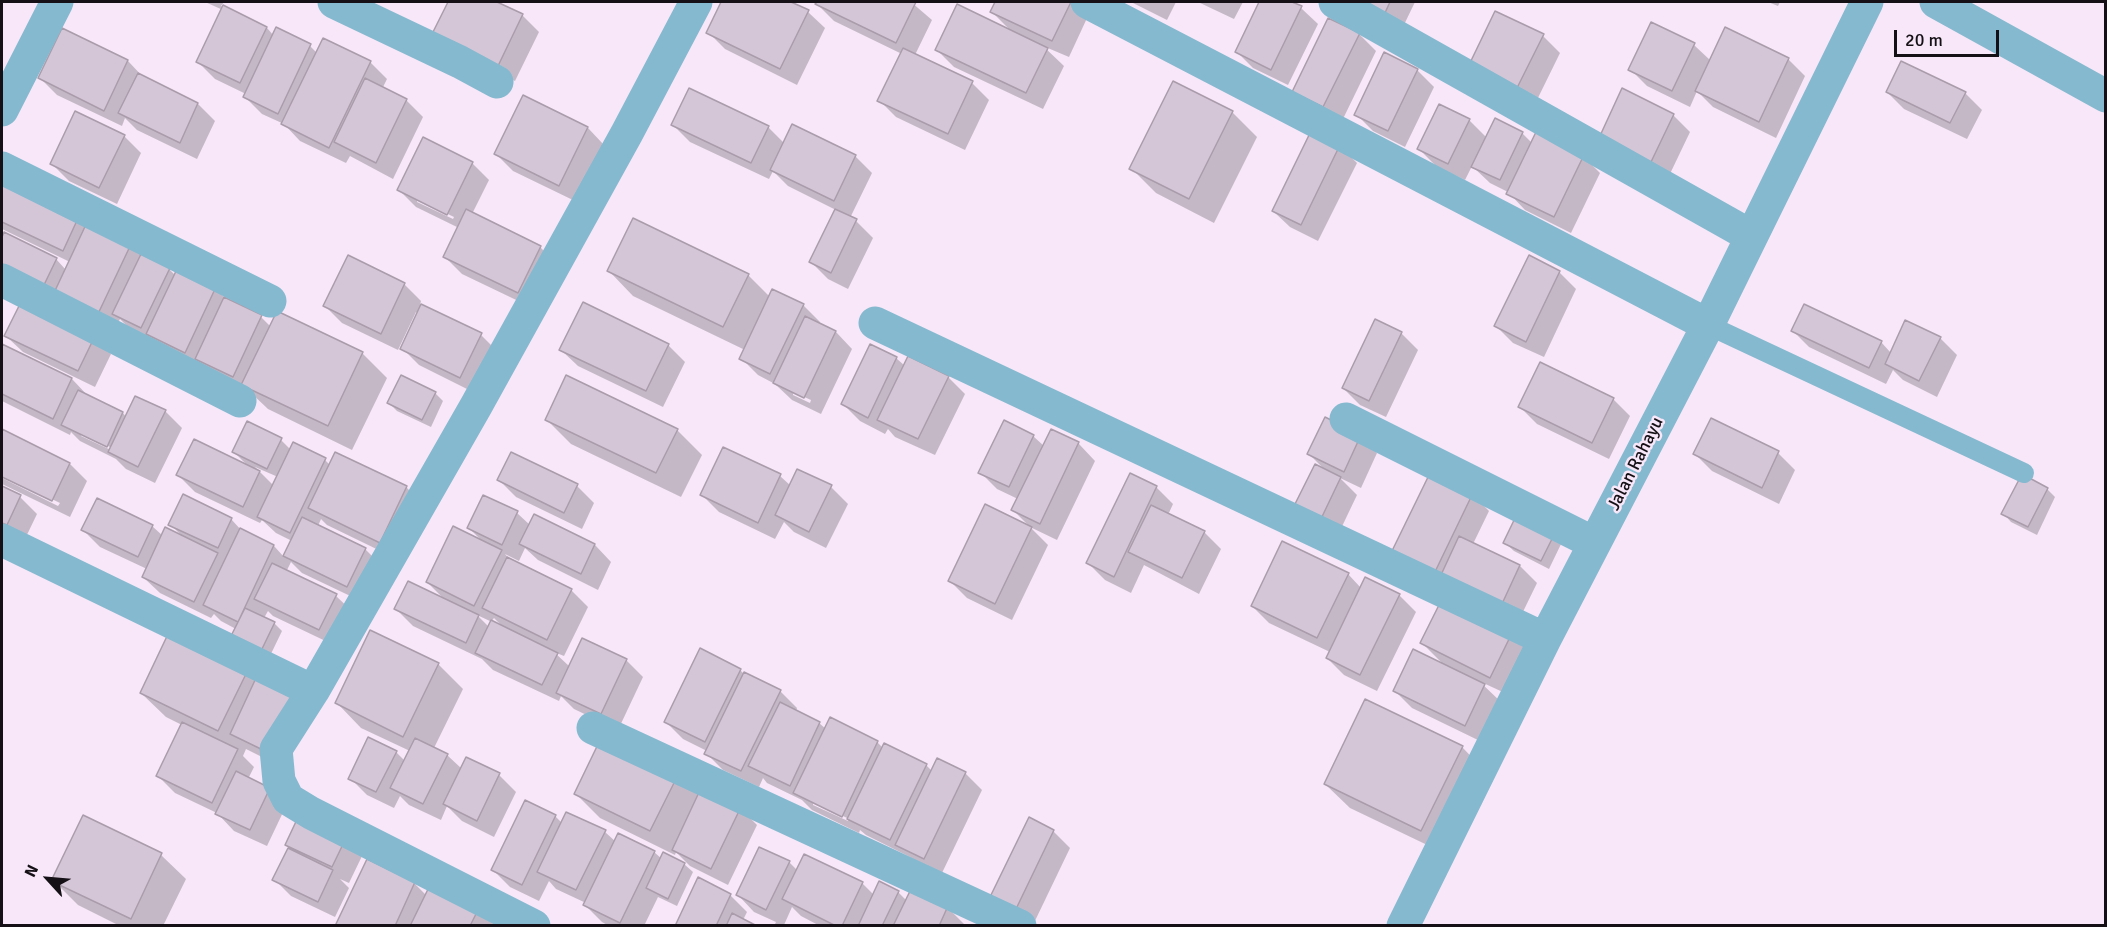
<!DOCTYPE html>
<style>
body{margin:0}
#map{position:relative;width:2107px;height:927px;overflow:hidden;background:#f7e7f8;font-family:Signika,sans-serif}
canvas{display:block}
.frame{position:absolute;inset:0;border:3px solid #151016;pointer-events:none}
.north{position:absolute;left:18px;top:849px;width:60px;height:60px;-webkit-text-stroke:4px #f7e7f8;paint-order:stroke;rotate:296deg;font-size:16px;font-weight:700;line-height:24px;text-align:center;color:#151016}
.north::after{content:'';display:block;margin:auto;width:21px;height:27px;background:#151016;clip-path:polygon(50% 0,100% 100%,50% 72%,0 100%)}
.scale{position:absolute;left:1894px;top:30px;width:105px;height:27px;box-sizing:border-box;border:3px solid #151016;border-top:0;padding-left:8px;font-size:18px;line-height:21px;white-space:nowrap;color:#151016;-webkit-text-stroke:4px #f7e7f8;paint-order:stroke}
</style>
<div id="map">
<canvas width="2107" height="927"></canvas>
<div class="frame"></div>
<div class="north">N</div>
<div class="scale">20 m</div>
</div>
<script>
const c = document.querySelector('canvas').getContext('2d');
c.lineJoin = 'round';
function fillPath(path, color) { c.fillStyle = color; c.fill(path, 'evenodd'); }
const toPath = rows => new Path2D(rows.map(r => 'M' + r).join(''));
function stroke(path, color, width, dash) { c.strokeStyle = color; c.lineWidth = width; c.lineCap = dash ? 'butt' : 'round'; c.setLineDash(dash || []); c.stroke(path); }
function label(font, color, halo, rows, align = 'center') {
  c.font = font + ' Signika,sans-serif'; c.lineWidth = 5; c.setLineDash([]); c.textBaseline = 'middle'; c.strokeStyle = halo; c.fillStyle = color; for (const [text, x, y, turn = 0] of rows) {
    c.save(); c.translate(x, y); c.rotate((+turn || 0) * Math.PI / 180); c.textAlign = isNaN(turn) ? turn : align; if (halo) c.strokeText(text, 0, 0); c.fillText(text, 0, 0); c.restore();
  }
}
const shadow = toPath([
 [205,2,224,2,221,6,267,28,274,36,277,29,310,46,317,53,370,62,387,79,382,89,406,100,423,117,393,179,350,156,346,163,300,141,284,124,262,114,245,97,246,94,215,79,198,62,223,10],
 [450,2,494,2,522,15,539,32,515,81,451,50,434,33],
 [452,42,505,68,504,70],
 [722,2,787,2,808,12,825,28,797,85,725,49,708,32],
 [819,2,911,2,932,20,915,55,972,83,989,100,965,150,896,117,879,100,902,54,834,21,817,4],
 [996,2,1074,2,1088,16,1069,57,1043,46,1064,66,1043,109,954,67,937,50,1012,32,991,11],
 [1131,2,1176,2,1167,20],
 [1198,2,1243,2,1234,19],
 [1261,2,1289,2,1301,8,1318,24,1288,85,1253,68,1236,51],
 [1340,2,1415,2,1401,31],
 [1768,2,1780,2,1778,6],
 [1652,24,1694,45,1711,61,1788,59,1805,76,1776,138,1713,107,1697,91,1690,107,1647,86,1630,69],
 [63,30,128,61,144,78,198,104,215,121,197,159,137,130,125,118,122,126,57,95,40,78],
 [1359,34,1376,51,1341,123,1311,109],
 [1543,36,1560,53,1534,106,1487,84],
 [1417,70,1434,87,1405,147,1373,131,1356,114],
 [1174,83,1232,112,1257,137,1214,223,1156,193,1131,168],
 [689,90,769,128,784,143,855,156,872,173,850,218,856,221,873,238,848,289,828,279,811,262,836,210,788,186,773,171,769,179,690,142,673,125],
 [1887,92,1965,93,1982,110,1967,139,1904,109],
 [1673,115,1690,132,1668,178,1618,154],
 [1469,120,1487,138,1522,133,1532,143,1583,156,1600,173,1571,233,1525,210,1508,192,1490,183,1472,166,1465,180,1436,166,1419,149],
 [588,128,604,145,577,202,513,171,496,154],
 [124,136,141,153,117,204,69,181,52,164],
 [1340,146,1357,163,1318,241,1290,227,1273,211],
 [472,163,489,180,472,214,540,247,557,264,535,309,462,274,445,257,459,228,416,207,399,190],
 [417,199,454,217,453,219,417,202],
 [2,177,169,269,175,275,216,289,227,300,261,317,271,327,278,313,362,353,387,378,352,450,268,409,250,392,131,330,120,319,114,331,2,270,2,241,5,234,56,259,66,270,70,262,2,229],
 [349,257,404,284,421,301,420,305,481,335,498,352,477,394,419,365,402,348,419,313,416,312,398,350,342,323,325,306],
 [609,271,748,275,770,297,803,305,820,322,819,324,836,332,852,349,821,414,792,400,775,384,758,375,741,358,745,350,633,296],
 [793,392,811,400,810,403,793,395],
 [1559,272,1576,289,1544,357,1513,343,1496,326],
 [1375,321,1401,333,1418,350,1386,417,1360,405,1343,388],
 [1792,330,1881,342,1891,353,1940,338,1957,355,1937,397,1903,380,1893,370,1886,384,1809,347],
 [6,336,94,337,111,354,95,387,23,352],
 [668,345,685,362,663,407,578,366,561,350],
 [2,346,72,379,89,397,123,413,126,417,165,411,182,428,155,483,126,469,116,459,80,441,71,432,70,435,2,401],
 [81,433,114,449,113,451,81,436],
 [896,358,905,366,948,377,965,394,935,455,895,437,888,429,885,434,860,421,843,404],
 [435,393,443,401,431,427,397,411,389,403],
 [1613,399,1630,416,1609,459,1537,424,1520,407],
 [546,419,677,430,702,455,681,497,571,444],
 [1711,420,1778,453,1795,470,1779,504,1712,471,1695,454],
 [2,431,70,464,87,481,70,517,2,484,2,478,58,506,60,503,2,475],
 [1051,431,1079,444,1095,461,1057,540,1030,527,1013,510,1018,499,997,489,980,472,1033,436,1044,446],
 [1360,436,1377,453,1361,488,1340,478,1357,495,1336,539,1311,527,1326,471,1309,454],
 [281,440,291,450,325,460,330,465,406,487,423,504,397,559,327,525,321,519,318,526,365,549,382,566,365,603,302,573,291,562,286,572,336,596,353,612,336,646,273,616,268,611,264,618,274,623,282,631,269,658,236,629,221,621,214,614,211,618,160,593,143,577,147,569,100,547,83,530,98,500,152,526,163,536,182,536,170,524,231,519,242,531,274,546,284,557,292,541,276,533,262,520,260,523,195,492,178,475,247,465,234,452],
 [255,467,278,477,274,486],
 [724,449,780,476,791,486,831,487,848,504,826,548,794,532,784,522,775,539,719,512,702,495],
 [511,454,577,486,594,503,582,529,516,497,499,480],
 [1130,475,1156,487,1173,504,1168,515,1204,532,1221,549,1199,594,1144,565,1131,593,1105,580,1088,563],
 [2,488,20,497,37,514,24,541,2,530],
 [2047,489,2055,497,2037,535,2011,522,2003,513],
 [1472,494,1489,511,1473,544,1520,566,1537,583,1518,622,1409,572],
 [517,513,530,525,534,516,595,545,611,562,598,590,538,560,525,548,519,561,505,554,511,561,571,590,588,607,564,656,554,652,570,667,626,660,643,677,618,730,574,709,561,696,559,701,493,670,482,659,413,626,396,609,446,601,427,582,483,542,469,528],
 [477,615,492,622,489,627],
 [494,618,504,628,491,622],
 [1518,516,1562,542,1549,569,1514,551,1505,543],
 [1031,528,1048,545,1012,620,967,598,950,581],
 [1348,574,1361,588,1399,595,1416,612,1377,691,1344,675,1327,658,1330,652,1269,623,1252,606],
 [1443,599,1529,649,1507,694,1479,681,1502,703,1482,742,1412,708,1395,691,1444,665,1422,643],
 [169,634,257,681,284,768,246,749,243,756,254,767,248,779,286,806,267,846,234,831,217,813,175,793,158,776,182,725,166,717,141,693],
 [438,664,463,689,434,748,447,755,462,769,499,775,516,792,494,837,462,821,447,806,441,820,409,805,400,796,394,808,367,795,350,778,396,752,405,761,410,751,361,728,337,703],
 [740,670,744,674,780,691,797,708,796,711,819,723,826,729,877,742,883,748,926,765,932,771,965,773,982,790,941,875,908,856,866,835,860,830,859,833,812,810,802,800,767,783,763,778,759,787,723,770,706,753,707,751,683,739,666,722],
 [813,801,849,819,848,821,813,805],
 [602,738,740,808,757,825,728,885,690,866,676,852,675,855,600,818,576,794],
 [1462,747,1486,772,1446,854,1350,808,1325,784],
 [301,815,363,854,349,883,340,879,349,888,335,917,291,896,274,879,295,853,287,844],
 [555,816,562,823,605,832,616,842,654,852,662,859,684,864,693,872,677,906,658,897,644,926,609,926,602,922,585,905,586,903,556,889,549,881,539,901,510,887,493,870],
 [1053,831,1070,848,1033,925,1009,914],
 [161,855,186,879,163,926,120,926,78,905,53,880],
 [367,861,415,884,426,895,497,922,495,926,336,926],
 [789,862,798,871,862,883,874,895,898,892,907,901,948,908,965,925,820,926,801,916,792,907,784,925,785,926,774,926,776,922,754,912,738,895],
 [730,895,747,912,743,920,754,926,677,926]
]);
const building = toPath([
 [448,2,497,2,523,14,498,66,432,34,448,2],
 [721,2,791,2,809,10,780,69,706,33,721,2],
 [817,2,916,2,896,43,815,4,817,2],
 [995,2,1071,2,1052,41,990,12,995,2],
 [1259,2,1292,2,1302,6,1271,70,1235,52,1259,2],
 [1356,2,1390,2,1384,15,1356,2],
 [957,4,1048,48,1026,93,935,50,957,4],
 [223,5,267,27,240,83,196,62,223,5],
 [1495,11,1544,34,1516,90,1468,67,1495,11],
 [1328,18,1360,33,1323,107,1292,92,1328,18],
 [1651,22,1695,43,1672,91,1628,70,1651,22],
 [276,27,311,44,278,114,243,97,276,27],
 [1725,27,1789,58,1759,122,1695,91,1725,27],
 [62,28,128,60,104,111,38,78,62,28],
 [323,38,371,61,329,148,281,124,323,38],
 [903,48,973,81,948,134,877,101,903,48],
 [1384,52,1418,69,1388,131,1354,115,1384,52],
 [1901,61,1966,92,1950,123,1886,92,1901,61],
 [138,73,198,103,180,143,118,113,138,73],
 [365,78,407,99,376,163,334,142,365,78],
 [1173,81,1233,111,1189,199,1129,169,1173,81],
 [689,88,769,126,751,163,671,125,689,88],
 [1622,88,1674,114,1651,162,1599,138,1622,88],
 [523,95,588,127,559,186,494,154,523,95],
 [1439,104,1470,119,1448,164,1417,149,1439,104],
 [75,111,125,135,99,188,50,164,75,111],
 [1495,118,1523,132,1500,180,1471,167,1495,118],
 [792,124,856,155,834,201,770,170,792,124],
 [1311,131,1340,145,1301,225,1272,211,1311,131],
 [1536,132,1584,155,1554,217,1506,194,1536,132],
 [423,137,473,162,447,215,397,190,423,137],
 [2,175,80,214,63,251,2,222,2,175],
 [466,209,541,246,518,293,443,257,466,209],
 [835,209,857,219,831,273,809,262,835,209],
 [89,218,133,240,97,316,53,295,89,218],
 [633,218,749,274,723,327,607,271,633,218],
 [4,232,57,258,43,287,2,267,2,237,4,232],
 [141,254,170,268,141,328,112,314,141,254],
 [348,255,405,283,381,334,323,306,348,255],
 [1529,255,1560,271,1526,342,1494,326,1529,255],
 [177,269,216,287,185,353,146,334,177,269],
 [772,289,804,304,770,374,739,359,772,289],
 [224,297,262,315,233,377,195,359,224,297],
 [22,300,95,336,78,371,4,336,22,300],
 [583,302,669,344,646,391,559,350,583,302],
 [421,304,482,333,460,378,400,349,421,304],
 [1804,304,1882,341,1869,368,1791,331,1804,304],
 [277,311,363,352,328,426,241,385,277,311],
 [805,316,836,331,804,398,773,383,805,316],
 [1375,319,1402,332,1369,401,1342,388,1375,319],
 [1905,320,1941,337,1919,381,1885,364,1905,320],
 [2,344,72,378,53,419,2,394,2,344],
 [870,344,897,357,868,418,841,404,870,344],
 [908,356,949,376,918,439,877,420,908,356],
 [1540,362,1614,398,1592,443,1518,407,1540,362],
 [401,375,436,392,422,420,387,403,401,375],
 [566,375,678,429,656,473,545,420,566,375],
 [78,390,123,412,107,447,61,425,78,390],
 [135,396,166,410,138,467,108,452,135,396],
 [1325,417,1361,435,1344,472,1307,454,1325,417],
 [1711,418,1779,451,1762,488,1693,454,1711,418],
 [1004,420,1034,435,1009,487,978,473,1004,420],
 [247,421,282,438,267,469,232,452,247,421],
 [2,429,70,463,52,501,2,477,2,429],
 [1051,429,1079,442,1040,524,1011,510,1051,429],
 [194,439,260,471,243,507,176,475,194,439],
 [293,442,326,458,290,533,257,517,293,442],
 [723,447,781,474,758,523,700,495,723,447],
 [335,452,407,486,380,543,308,508,335,452],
 [511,452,578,484,564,513,497,480,511,452],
 [1315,464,1341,477,1319,523,1292,510,1315,464],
 [797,469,832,485,809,532,775,515,797,469],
 [1130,473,1157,486,1114,577,1086,563,1130,473],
 [1430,473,1473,493,1433,576,1390,555,1430,473],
 [2022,474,2048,488,2028,527,2001,514,2022,474],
 [2,486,21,495,7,525,2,523,2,486],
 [183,494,232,518,218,548,168,525,183,494],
 [483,495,518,511,502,545,467,528,483,495],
 [97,498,153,525,138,557,81,530,97,498],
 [985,504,1032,527,995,604,948,581,985,504],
 [1151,505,1205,531,1182,578,1128,552,1151,505],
 [534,514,595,544,581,574,519,544,534,514],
 [1517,514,1555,533,1541,561,1503,543,1517,514],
 [302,517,366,548,347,587,283,556,302,517],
 [453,526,502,550,474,606,426,582,453,526],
 [165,527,218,553,194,602,142,577,165,527],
 [240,528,274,545,238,622,203,605,240,528],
 [1459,536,1520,565,1501,606,1440,577,1459,536],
 [1282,541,1349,573,1317,638,1251,606,1282,541],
 [507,557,572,589,547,640,482,608,507,557],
 [272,563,337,594,319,630,254,599,272,563],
 [1365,577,1400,594,1360,675,1326,658,1365,577],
 [408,581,479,615,466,643,394,609,408,581],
 [1443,597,1513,631,1490,678,1420,643,1443,597],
 [245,608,275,622,261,651,231,636,245,608],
 [491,620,558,653,542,685,475,653,491,620],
 [370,630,439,663,403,737,335,703,370,630],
 [169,632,248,670,218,731,140,693,169,632],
 [582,638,627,659,601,714,556,693,582,638],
 [700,648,741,669,705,742,664,722,700,648],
 [1413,649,1485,684,1465,726,1393,691,1413,649],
 [744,672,781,690,741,771,704,754,744,672],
 [256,678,294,696,267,752,230,734,256,678],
 [1365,699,1463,746,1421,831,1324,784,1365,699],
 [780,702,820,722,790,786,748,766,780,702],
 [830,717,878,741,842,817,793,793,830,717],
 [182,722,238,749,212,803,156,776,182,722],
 [602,736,679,773,650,831,574,794,602,736],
 [368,737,397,751,376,792,348,779,368,737],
 [415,738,448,754,423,804,390,788,415,738],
 [884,743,927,764,890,840,847,819,884,743],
 [466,757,500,773,477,821,443,804,466,757],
 [937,758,966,772,924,859,895,845,937,758],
 [236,771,270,788,250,830,215,814,236,771],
 [701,788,741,807,711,869,672,850,701,788],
 [525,800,556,815,522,885,491,870,525,800],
 [566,812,606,830,576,890,537,872,566,812],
 [300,813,347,836,332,867,285,845,300,813],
 [83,815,162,853,131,919,51,881,83,815],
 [1029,817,1054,830,1016,909,990,897,1029,817],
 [618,833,655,851,620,923,583,905,618,833],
 [759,847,790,861,766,910,736,895,759,847],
 [288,848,333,870,318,902,272,880,288,848],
 [663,852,685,863,668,899,646,888,663,852],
 [804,854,863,882,842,926,836,926,782,899,804,854],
 [367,859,415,882,395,926,335,926,367,859],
 [698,877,731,894,716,926,675,926,698,877],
 [432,881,481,904,470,926,410,926,432,881],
 [879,881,899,891,882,926,858,926,879,881],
 [911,889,948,906,939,926,893,926,911,889],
 [732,913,757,926,726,926,732,913]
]);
const service = toPath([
 [1708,325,2024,473]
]);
const minor = toPath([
 [334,2,460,62,497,82],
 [1087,2,1708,325],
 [1335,2,1751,236],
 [1936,2,2106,96],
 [2,110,57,2],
 [2,168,270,301],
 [2,280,240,401],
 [875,323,1545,639],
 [1346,419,1594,543],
 [2,540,313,691],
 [593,728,1020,926],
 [534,926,311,813,288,799,279,781,276,749,313,691,476,406,627,133,696,2],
 [1403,926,1545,639,1708,325,1867,2]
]);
const streetNames = [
 ["Jalan Rahayu",1636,464,-63]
];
fillPath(shadow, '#0003');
fillPath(building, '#d5c6d7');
stroke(building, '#aa9cab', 1.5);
stroke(service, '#85b9cf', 20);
stroke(minor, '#85b9cf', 33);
label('18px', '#151016', '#f7e7f8', streetNames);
</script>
